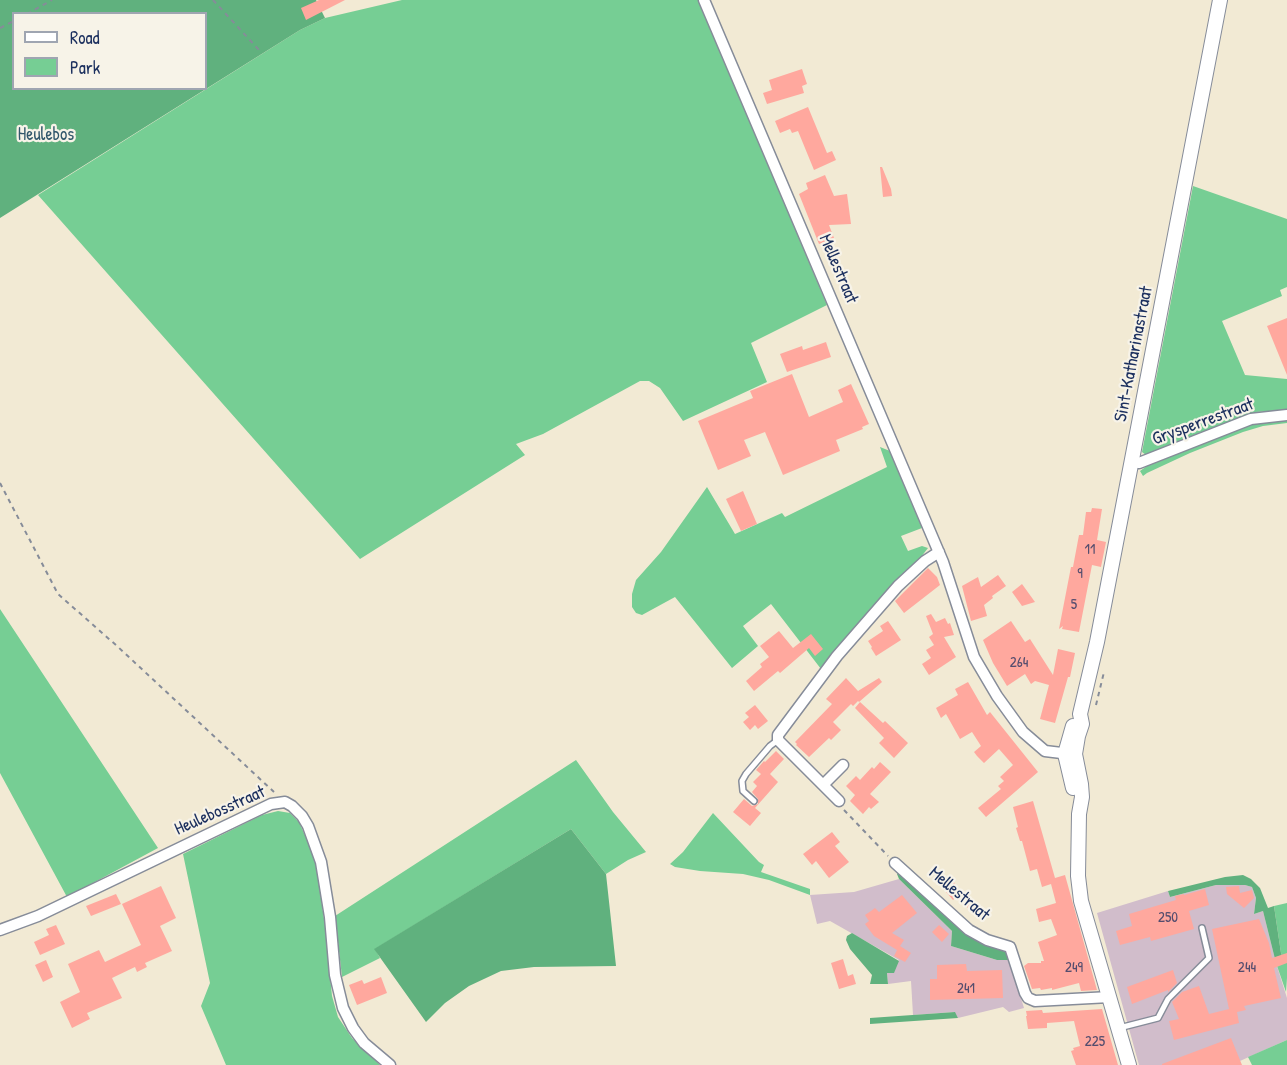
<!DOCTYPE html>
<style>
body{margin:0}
#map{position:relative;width:1287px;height:1065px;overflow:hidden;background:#f2ead4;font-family:"Patrick Hand",sans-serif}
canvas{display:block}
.legend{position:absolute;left:12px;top:12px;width:195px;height:78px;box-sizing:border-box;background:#f7f3e8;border:2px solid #9fa5b1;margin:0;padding:8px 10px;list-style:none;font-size:18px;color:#1b2f5e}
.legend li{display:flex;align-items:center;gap:12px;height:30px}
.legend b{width:30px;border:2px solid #9fa5b1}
</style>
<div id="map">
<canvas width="1287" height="1065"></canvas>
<ul class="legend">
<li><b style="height:8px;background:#fff"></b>Road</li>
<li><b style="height:16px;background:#76ce94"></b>Park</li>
</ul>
</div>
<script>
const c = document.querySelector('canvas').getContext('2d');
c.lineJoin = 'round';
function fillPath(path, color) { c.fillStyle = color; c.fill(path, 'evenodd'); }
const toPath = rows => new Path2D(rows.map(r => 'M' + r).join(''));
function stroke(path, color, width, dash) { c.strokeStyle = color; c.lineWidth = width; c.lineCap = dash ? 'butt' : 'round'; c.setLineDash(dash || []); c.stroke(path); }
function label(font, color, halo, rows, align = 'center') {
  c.font = font + ' "Patrick Hand",sans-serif'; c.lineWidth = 4.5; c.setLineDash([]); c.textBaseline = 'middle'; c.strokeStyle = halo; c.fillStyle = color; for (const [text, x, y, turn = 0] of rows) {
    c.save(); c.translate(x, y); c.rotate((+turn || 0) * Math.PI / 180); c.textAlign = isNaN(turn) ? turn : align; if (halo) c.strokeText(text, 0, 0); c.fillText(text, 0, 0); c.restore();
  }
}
const industrial = toPath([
 [899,879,952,931,951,946,997,960,1009,960,1024,1008,1009,1012,1003,1007,958,1018,954,1012,913,1015,911,981,888,984,887,973,899,960,830,921,817,924,810,895,854,892],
 [1216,885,1245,885,1252,887,1256,898,1254,914,1263,911,1276,963,1287,998,1287,1040,1231,1065,1139,1065,1097,913,1168,891,1170,897]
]);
const green = toPath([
 [402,0,699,0,827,305,751,343,767,382,683,421,660,388,649,381,640,381,543,434,516,444,525,455,360,559,38,195,300,30,325,18],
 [1193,186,1287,219,1287,287,1280,290,1282,296,1222,321,1245,375,1287,379,1287,410,1256,412,1146,455,1142,452],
 [1287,418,1287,423,1263,426,1243,432,1190,453,1147,473,1143,476,1140,471,1147,466,1233,430,1256,422],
 [880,447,890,451,922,528,901,536,908,551,922,546,928,548,914,566,821,669,771,604,743,626,758,646,732,668,675,597,642,615,636,613,632,607,632,594,636,580,661,552,707,487,735,534,782,513,785,517,887,467],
 [0,609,158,848,67,897,0,773],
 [576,760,613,812,646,852,628,860,606,874,571,829,375,949,380,958,342,977,335,916],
 [278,811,290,813,299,822,308,842,316,865,325,925,332,996,338,1017,352,1038,380,1065,226,1065,201,1006,210,983,183,854,262,815],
 [713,813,759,862,764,865,761,872,810,889,810,895,769,880,743,874,700,871,675,867,670,864,683,852],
 [1287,903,1287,978,1286,992,1276,963,1284,960,1281,953,1274,906],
 [1287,1040,1287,1065,1252,1065,1248,1057]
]);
const forest = toPath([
 [0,0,316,0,325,18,300,30,0,218],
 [14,14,206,14,206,88,14,88],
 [571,829,606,874,616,966,534,967,501,971,469,986,445,1003,426,1022,374,949],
 [901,870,935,903,1009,952,1009,960,997,960,951,946,952,931,899,879,897,874],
 [1243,875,1251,879,1260,888,1268,908,1274,906,1281,953,1284,960,1276,963,1263,911,1254,914,1256,898,1252,887,1245,885,1216,885,1170,897,1168,891,1225,877],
 [852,933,899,961,894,973,887,973,888,984,870,984,872,975,850,949,846,940,847,936],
 [955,1012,958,1018,870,1024,870,1018]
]);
const building = toPath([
 [319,0,345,0,306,20,301,8],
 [802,69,807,84,802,86,804,93,767,104,763,93,772,90,769,80],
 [808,107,827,153,832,151,836,160,814,170,798,131,792,133,790,129,780,133,775,121],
 [880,167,882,167,891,189,892,196,883,197],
 [825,175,834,196,847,194,851,224,829,225,834,238,819,244,799,194,808,189,806,183],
 [1287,318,1287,375,1267,326],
 [826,342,831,357,787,372,780,354,802,346,803,350],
 [792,374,809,417,843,402,838,390,851,384,869,424,862,427,863,429,836,440,840,451,783,475,765,432,744,440,751,456,718,470,698,421,753,398,750,391],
 [743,491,757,524,741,531,726,499],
 [1092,508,1102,509,1097,540,1106,542,1101,567,1092,565,1079,632,1062,629,1063,626,1059,629,1071,567,1073,567,1079,535,1083,535,1086,512,1091,512],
 [928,568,937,577,940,585,904,613,895,601],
 [998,575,1006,586,992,596,993,598,984,605,987,616,971,621,962,586,978,577,981,587],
 [1022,584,1035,602,1022,606,1012,592],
 [931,614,936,622,945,618,948,624,950,623,954,635,944,637,956,657,929,675,922,664,931,658,926,650,934,645,929,637,933,634,926,616],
 [888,621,901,640,876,656,871,648,872,647,868,641,883,631,880,626],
 [1011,621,1025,642,1030,639,1053,675,1058,649,1075,653,1070,677,1068,677,1055,723,1040,719,1049,685,1035,681,1031,684,1025,674,1007,686,993,663,983,640],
 [779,631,793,648,811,634,823,649,815,656,809,648,780,673,778,671,754,691,746,681,762,667,760,664,769,657,760,646],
 [846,678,858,691,879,678,882,682,859,702,858,701,853,706,851,704,833,722,841,730,831,740,829,738,809,757,796,745,797,744,795,742,832,704,826,699],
 [968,682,987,715,990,712,1038,772,986,817,978,808,1001,789,998,786,1004,781,1000,777,1013,765,999,749,984,763,977,756,974,752,981,746,972,732,960,739,946,714,941,718,936,708,958,695,955,689],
 [860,702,883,723,885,721,908,743,894,758,879,743,884,738,855,708],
 [755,705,768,721,758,729,755,725,750,730,743,722,749,717,745,713],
 [776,751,784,759,770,774,778,782,755,808,761,813,750,826,733,812,744,799,752,806,758,804,758,799,752,792,757,786,753,782,761,774,756,770,764,761,765,762],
 [880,762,891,772,870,794,879,802,871,809,869,807,863,814,850,801,855,795,846,786,856,776,860,780,872,767,874,769],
 [1033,801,1055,878,1065,875,1097,990,1081,991,1079,983,1052,990,1052,988,1041,990,1040,988,1032,989,1024,966,1028,963,1041,963,1041,961,1044,961,1038,942,1057,935,1051,919,1039,922,1036,909,1056,903,1051,884,1042,887,1037,869,1030,871,1022,841,1020,841,1016,828,1018,827,1013,807],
 [832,832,840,842,835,846,849,862,829,878,816,861,812,865,803,854],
 [953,881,971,905,968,908,956,897,953,900,946,892,948,891,945,888],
 [161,886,176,918,160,926,172,951,145,963,147,967,137,972,135,967,112,978,122,998,87,1013,90,1019,72,1028,60,1002,80,992,68,964,99,950,105,962,141,945,122,904],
 [1239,886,1240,893,1252,890,1254,898,1244,908,1227,894,1226,887],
 [1205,889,1209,905,1189,911,1194,929,1151,941,1150,937,1120,945,1116,931,1132,926,1129,914,1176,900,1175,896,1184,894,1184,895],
 [116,894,121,904,91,916,86,906],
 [902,895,917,913,892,933,904,940,900,946,911,953,905,962,894,956,897,950,874,936,865,924,869,921,865,915,871,911,875,908,879,912],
 [1259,919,1269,943,1272,958,1287,953,1287,963,1274,968,1281,998,1244,1006,1246,1010,1237,1012,1239,1023,1174,1040,1169,1021,1179,1019,1172,1002,1182,992,1199,986,1209,1014,1229,1009,1212,929],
 [56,925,65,944,40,955,34,942,49,935,46,929],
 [939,925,949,934,942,942,932,932],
 [843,959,848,976,853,974,856,984,839,989,831,963],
 [46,960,53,977,43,982,35,965],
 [966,964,967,971,1002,970,1003,998,930,1000,930,979,937,979,937,965],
 [1173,970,1177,983,1168,992,1168,990,1132,1004,1127,987],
 [381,977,387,993,357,1005,349,985,362,980,364,984],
 [1102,1009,1118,1065,1076,1065,1071,1051,1074,1050,1073,1048,1080,1046,1074,1021,1047,1023,1047,1028,1028,1029,1026,1016,1027,1016,1026,1011,1042,1010,1043,1013],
 [1231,1038,1242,1065,1162,1065,1162,1064]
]);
const path = toPath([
 [213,0,259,50],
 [27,14,52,0],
 [0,28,14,21],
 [0,483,58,594,117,646,274,792],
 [1096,705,1104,672],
 [844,810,888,856]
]);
const lane = toPath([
 [754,801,743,791,742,781,746,774,770,746,778,740],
 [1119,1028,1158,1018,1168,999,1209,958,1202,928]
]);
const street = toPath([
 [704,0,943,562,974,657,997,696,1023,732,1045,751,1070,754],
 [1132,462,1139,463,1251,419,1287,415],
 [823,785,843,765],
 [839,801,778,740,778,735,837,656,898,586,925,561,939,552],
 [895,863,969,930,987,940,1010,947,1025,993,1028,998,1035,1001,1110,997],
 [0,930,38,916,271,804,285,802,292,806,302,816,308,826,321,862,330,917,335,975,343,1008,353,1028,364,1043,390,1065]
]);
const secondary = toPath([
 [1073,726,1065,754,1073,788],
 [1129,1065,1081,901,1078,876,1079,814,1082,797,1081,784,1075,754,1078,736,1082,724,1080,714,1097,642,1220,0]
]);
const numberNames = [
 ["11",1090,550],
 ["9",1080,574],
 ["5",1074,605],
 ["264",1019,663],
 ["250",1168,918],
 ["249",1074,968],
 ["244",1247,968],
 ["241",966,989],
 ["225",1095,1042]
];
const parkNames = [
 ["Heulebos",46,135]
];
const streetNames = [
 ["Mellestraat",838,269,67],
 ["Sint-Katharinastraat",1134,354,-79],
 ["Grysperrestraat",1203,422,-20],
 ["Heulebosstraat",220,811,-24],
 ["Mellestraat",959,894,40]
];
fillPath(industrial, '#d1bdcb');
fillPath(green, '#76ce94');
fillPath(forest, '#60b17e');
fillPath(building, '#ffa89e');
stroke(lane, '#868c99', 8);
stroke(street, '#868c99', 13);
stroke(secondary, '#868c99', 16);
stroke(path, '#868c99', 2, [4.5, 4.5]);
stroke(lane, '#fff', 5);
stroke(street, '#fff', 10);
stroke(secondary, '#fff', 14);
label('15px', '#544d6e', null, numberNames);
label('18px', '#32576c', '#f7f3e8', parkNames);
label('18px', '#1b2f5e', '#f7f3e8', streetNames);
</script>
